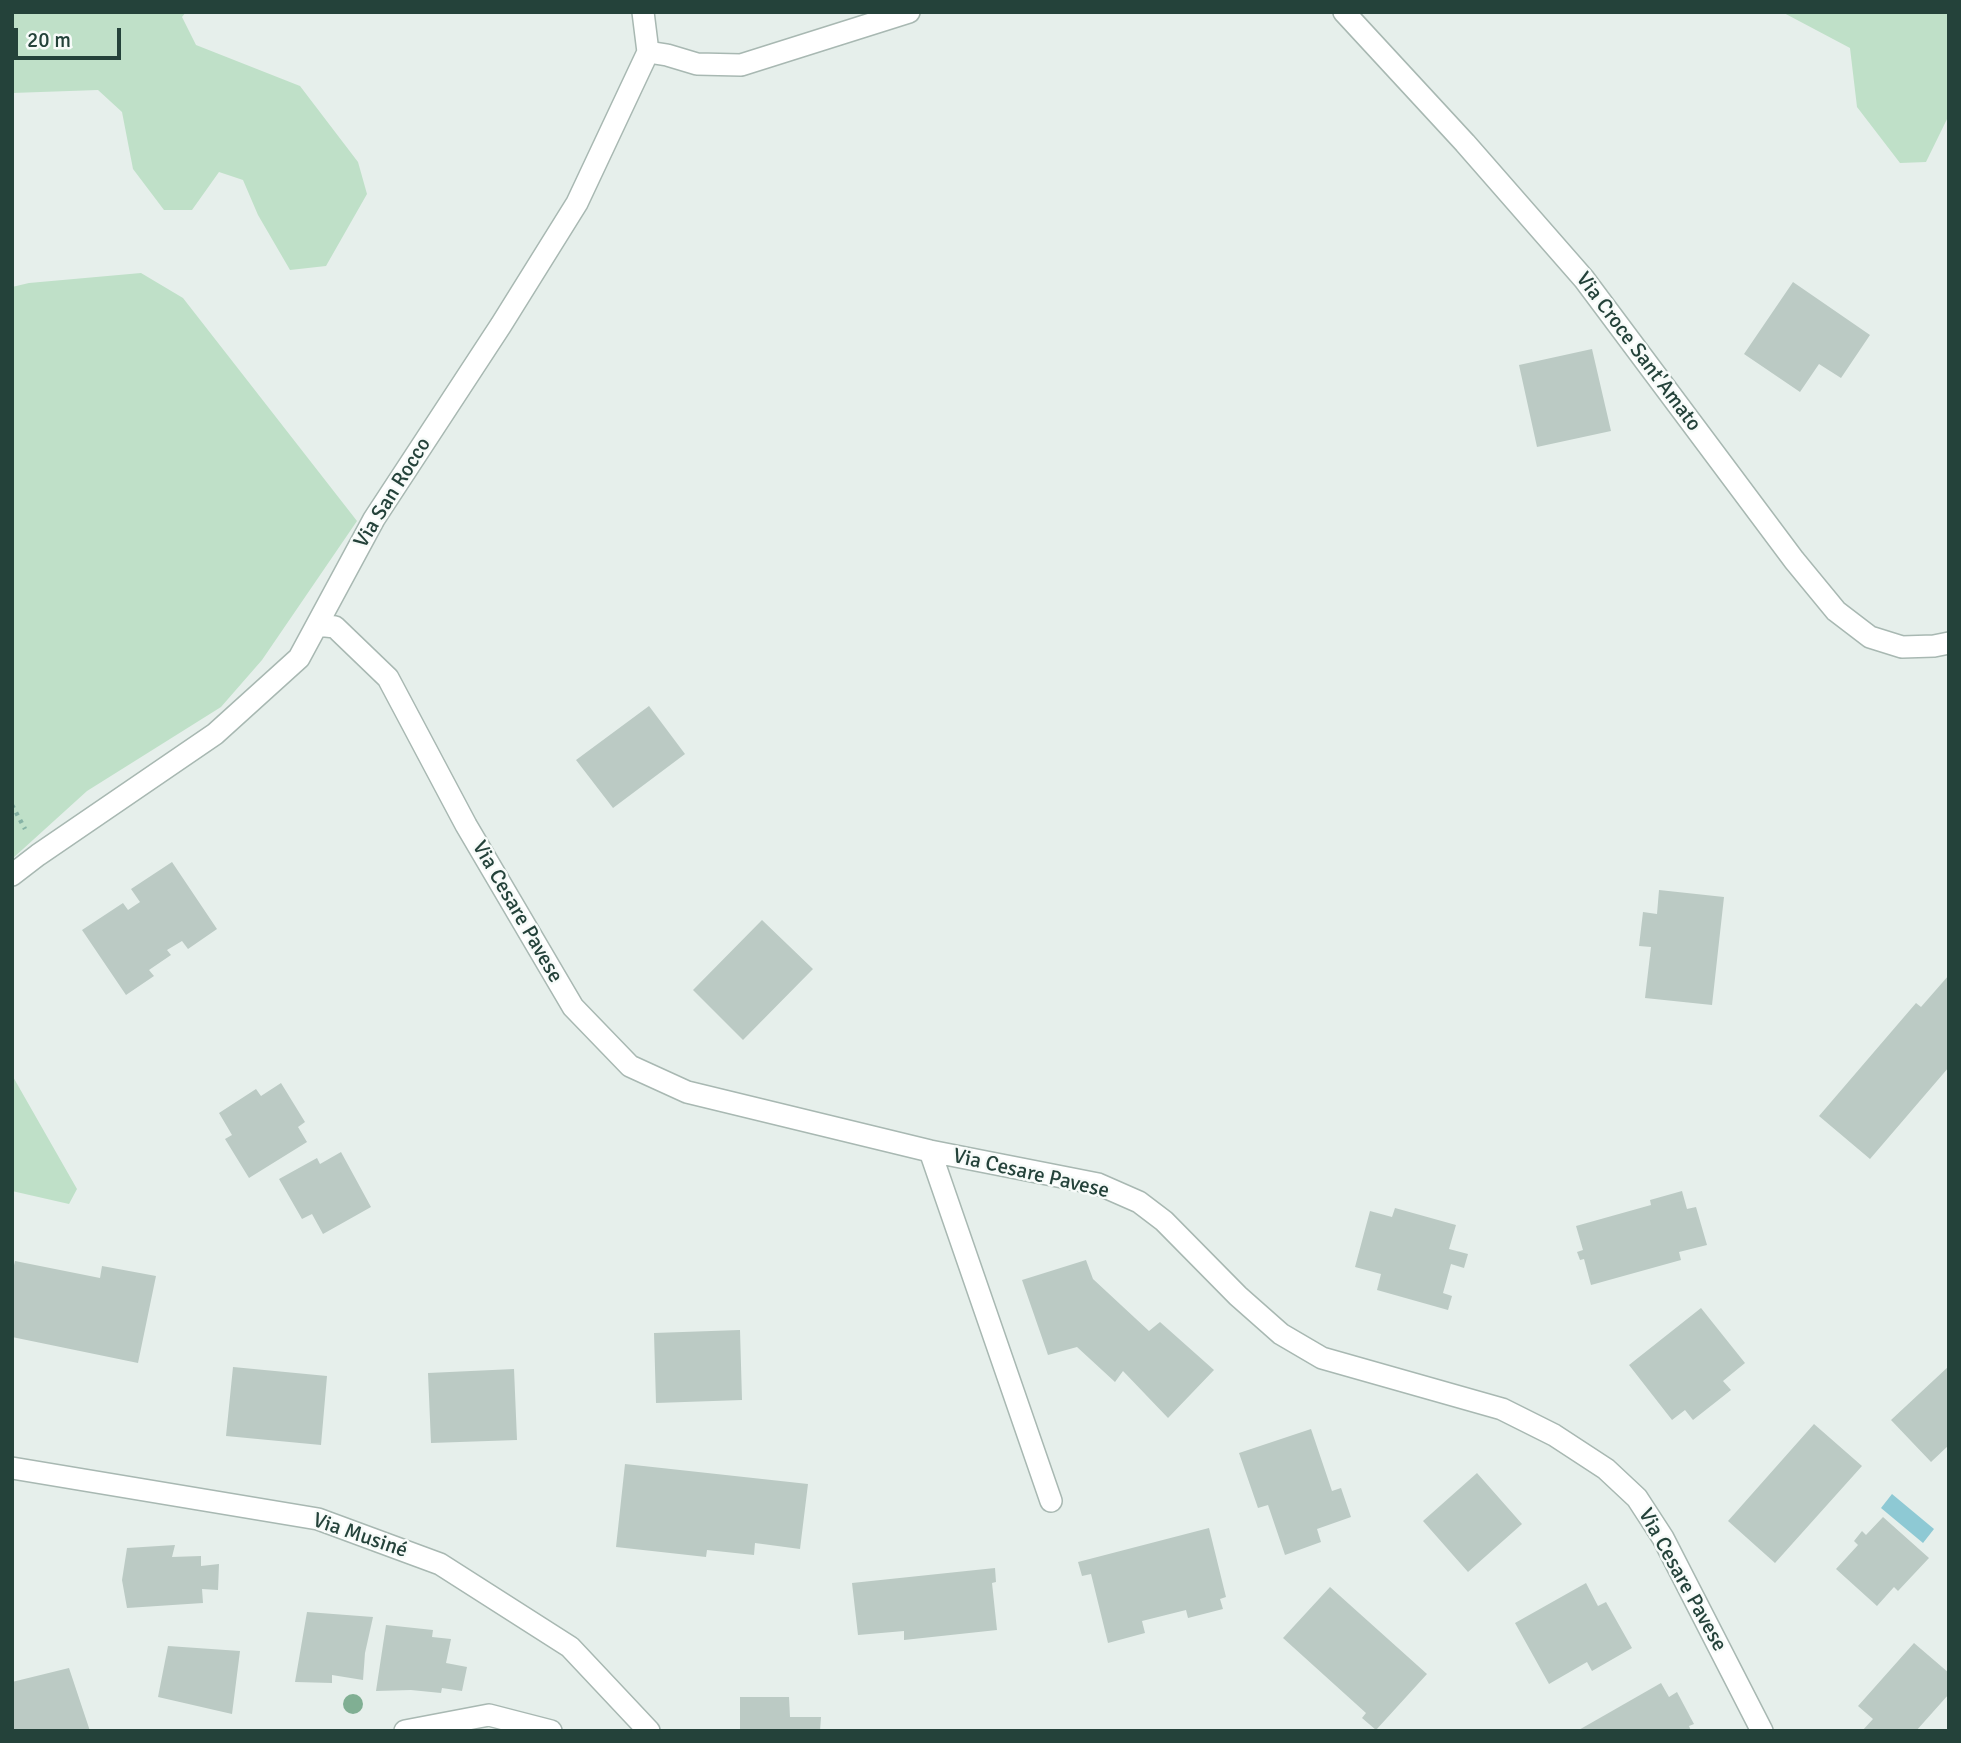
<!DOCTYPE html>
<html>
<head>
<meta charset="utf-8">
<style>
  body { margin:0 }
  #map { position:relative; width:1961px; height:1743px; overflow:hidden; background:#e6efeb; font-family:Signika,sans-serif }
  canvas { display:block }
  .frame { position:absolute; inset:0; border:14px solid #24423a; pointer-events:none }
  .scale { position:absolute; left:14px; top:28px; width:107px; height:32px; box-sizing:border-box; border:4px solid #24423a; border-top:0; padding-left:9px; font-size:21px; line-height:24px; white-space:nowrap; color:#24423a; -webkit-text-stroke:5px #f7fbf9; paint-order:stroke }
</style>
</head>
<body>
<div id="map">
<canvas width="1961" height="1743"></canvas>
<div class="frame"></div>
<div class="scale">20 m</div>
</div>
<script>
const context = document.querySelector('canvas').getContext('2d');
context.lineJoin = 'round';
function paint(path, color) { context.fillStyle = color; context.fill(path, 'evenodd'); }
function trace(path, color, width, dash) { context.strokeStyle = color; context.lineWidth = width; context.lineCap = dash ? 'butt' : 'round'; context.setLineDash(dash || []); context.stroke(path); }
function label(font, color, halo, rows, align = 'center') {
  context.font = font + ' Signika,sans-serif'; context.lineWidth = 5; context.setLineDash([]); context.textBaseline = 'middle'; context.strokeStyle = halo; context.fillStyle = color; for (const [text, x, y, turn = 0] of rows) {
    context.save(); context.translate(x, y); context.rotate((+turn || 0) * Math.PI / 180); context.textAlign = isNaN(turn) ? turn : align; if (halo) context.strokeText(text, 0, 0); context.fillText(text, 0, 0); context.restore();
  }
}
paint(new Path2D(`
  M12,12H186L182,17L196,45L300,86L358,162L367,194L326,266L290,270L258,215L243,180L219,172L192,210H164L133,169L122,112L98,90L12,93Z
  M1782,12H1949V115L1926,162L1900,163L1857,107L1850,48Z
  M141,273L183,298L357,521L262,660L221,707L87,791L12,859V287L29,283Z
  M12,1075L77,1189L69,1204L12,1191Z`), '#bfe0c8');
paint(new Path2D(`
  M1892,1494L1934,1529L1923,1543L1881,1508Z`), '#8ec9d4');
paint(new Path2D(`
  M1793,282L1870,335L1841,378L1819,364L1800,392L1744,354Z
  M1592,349L1611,431L1537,447L1519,365Z
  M649,706L685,754L613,808L576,760Z
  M172,862L217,929L188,949L182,941L167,950L171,955L149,970L154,976L126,995L82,930L123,903L128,910L140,902L131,889Z
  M1659,890L1724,897L1712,1005L1645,998L1651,947L1639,946L1643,912L1657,914Z
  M762,920L813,969L743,1040L693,990Z
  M1949,975V1067L1870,1159L1819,1116L1916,1003L1921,1007Z
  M281,1083L305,1122L298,1127L307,1142L249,1178L225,1139L232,1135L219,1113L256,1089L261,1096Z
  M341,1152L371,1207L323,1234L312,1214L302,1219L279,1179L317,1158L320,1164Z
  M1682,1191L1687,1209L1696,1207L1707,1245L1679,1252L1681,1260L1591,1285L1584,1259L1580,1260L1577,1252L1583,1250L1576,1226L1651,1205L1650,1200Z
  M1395,1208L1456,1225L1449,1249L1468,1254L1464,1268L1451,1264L1443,1293L1452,1296L1448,1310L1377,1290L1381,1274L1355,1267L1370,1211L1392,1217Z
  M1086,1260L1093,1279L1149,1331L1160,1322L1214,1370L1168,1418L1123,1371L1115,1382L1077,1347L1048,1355L1022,1280Z
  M15,1261L100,1278L102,1266L156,1276L138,1363L12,1337V1274Z
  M1701,1308L1745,1363L1723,1381L1731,1390L1693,1420L1685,1410L1672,1420L1629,1365Z
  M740,1330L742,1400L656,1403L654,1333Z
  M1949,1366V1445L1931,1462L1891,1420Z
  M233,1367L327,1376L321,1445L226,1436Z
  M514,1369L517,1440L431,1443L428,1373Z
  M1814,1424L1862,1466L1775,1563L1728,1521Z
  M1311,1429L1332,1491L1341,1488L1351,1517L1317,1529L1321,1542L1285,1555L1268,1505L1258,1508L1239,1453Z
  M625,1464L808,1484L800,1549L755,1543L754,1555L707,1550L706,1557L616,1547Z
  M1477,1473L1522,1524L1468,1572L1423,1521Z
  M1883,1517L1929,1558L1898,1591L1894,1587L1877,1606L1836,1569L1858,1545L1854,1541L1862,1531L1866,1535Z
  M1209,1528L1226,1597L1220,1599L1223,1609L1188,1618L1186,1610L1142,1621L1145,1633L1108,1643L1091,1574L1082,1576L1078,1562Z
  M175,1545L172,1557L201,1556V1566L219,1564L218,1590L202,1589L203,1603L127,1608L122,1580L127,1548Z
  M995,1568L996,1582L992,1583L997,1630L904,1640V1631L858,1635L852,1583Z
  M1586,1583L1598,1606L1606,1602L1632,1648L1592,1671L1587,1662L1549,1684L1515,1623Z
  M1330,1587L1427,1674L1376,1730L1362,1718L1366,1713L1283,1638Z
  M307,1612L373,1617L365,1653L363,1680L332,1675V1683L295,1682Z
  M386,1625L433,1630L432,1637L451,1639L446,1663L467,1667L462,1691L442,1688L441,1693L411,1690L376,1691Z
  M1914,1643L1949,1673V1694L1916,1731H1862L1873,1719L1858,1706Z
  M168,1646L240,1651L232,1714L158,1697Z
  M69,1668L90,1731H12V1682Z
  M1661,1683L1669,1697L1677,1692L1694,1724L1689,1726L1691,1731H1577Z
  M740,1697H789L790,1717H821L820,1731H740Z`), '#bbcac4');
const street = new Path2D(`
  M1344,12L1465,143L1584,279L1794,560L1836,611L1870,637L1902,647L1934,646L1949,643
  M648,52L667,55L697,64L741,65L909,12
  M317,625L335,627L388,678L466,825L573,1007L630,1066L687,1092L930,1151L1098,1184L1139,1202L1164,1221L1238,1296L1281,1334L1322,1358L1502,1409L1554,1435L1606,1469L1637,1498L1663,1538L1762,1731
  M12,875L38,855L215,734L299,658L374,519L501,325L577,203L648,52L643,12
  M930,1151L1051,1501
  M12,1468L318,1519L440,1564L570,1647L649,1731
  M405,1731L489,1715L551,1731`);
trace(street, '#a8b8b2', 24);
trace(new Path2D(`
  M12,805L25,829`), '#86b3a5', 4.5, [3.5, 5]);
trace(street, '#fff', 21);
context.fillStyle = '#80af93';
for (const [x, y] of [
  [353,1704]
]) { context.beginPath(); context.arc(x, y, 10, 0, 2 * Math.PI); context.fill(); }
label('21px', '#24423a', '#f7fbf9', [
  ["Via Croce Sant'Amato",1638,352,53],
  ["Via San Rocco",393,493,-58],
  ["Via Cesare Pavese",517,912,60],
  ["Via Cesare Pavese",1031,1174,13],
  ["Via Musiné",360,1536,19],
  ["Via Cesare Pavese",1682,1580,61]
]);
</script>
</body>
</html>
